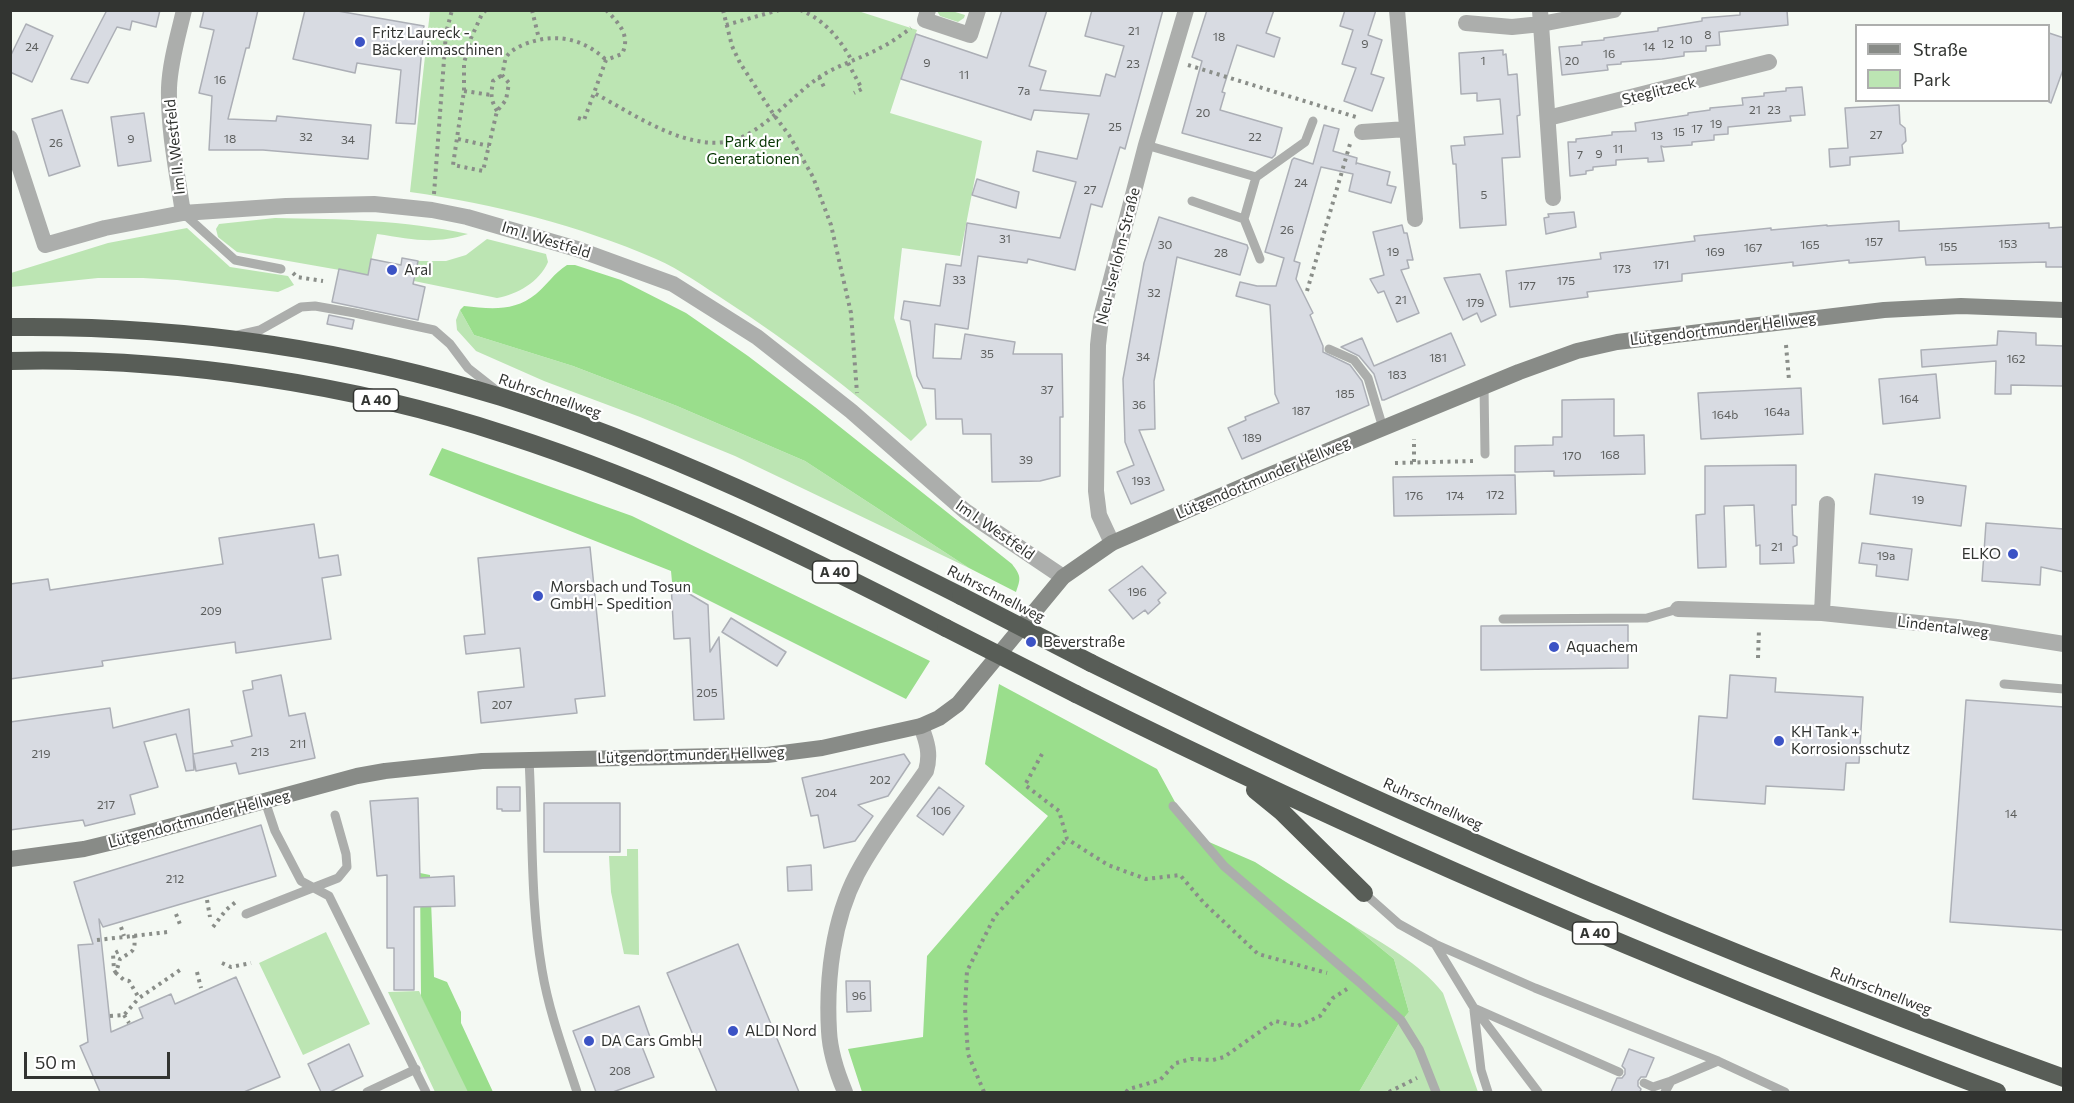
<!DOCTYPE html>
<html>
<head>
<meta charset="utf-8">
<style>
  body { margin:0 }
  #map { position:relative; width:2074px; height:1103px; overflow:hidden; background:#f4f9f3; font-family:Commissioner,sans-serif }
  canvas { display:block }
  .frame { position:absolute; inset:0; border:12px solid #323431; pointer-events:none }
  .legend { position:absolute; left:1855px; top:24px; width:195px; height:78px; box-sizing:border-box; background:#fff; border:2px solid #adaead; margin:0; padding:8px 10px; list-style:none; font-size:18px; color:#323431 }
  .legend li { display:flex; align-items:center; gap:12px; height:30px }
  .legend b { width:30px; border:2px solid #adaead }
  .scale { position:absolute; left:24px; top:1052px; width:146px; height:27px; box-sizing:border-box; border:3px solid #323431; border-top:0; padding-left:8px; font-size:18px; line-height:21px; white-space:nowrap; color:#323431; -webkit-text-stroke:4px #fff; paint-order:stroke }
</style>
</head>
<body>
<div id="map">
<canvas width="2074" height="1103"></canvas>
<div class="frame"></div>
<ul class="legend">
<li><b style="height:8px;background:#888b87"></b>Straße</li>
<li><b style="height:16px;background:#bce5b3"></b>Park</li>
</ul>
<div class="scale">50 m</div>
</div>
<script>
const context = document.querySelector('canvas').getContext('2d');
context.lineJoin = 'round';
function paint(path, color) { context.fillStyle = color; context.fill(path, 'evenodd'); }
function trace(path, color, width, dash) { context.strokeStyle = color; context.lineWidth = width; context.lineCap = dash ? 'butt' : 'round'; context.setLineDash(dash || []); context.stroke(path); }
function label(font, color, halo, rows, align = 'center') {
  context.font = font + ' Commissioner,sans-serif'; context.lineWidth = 4.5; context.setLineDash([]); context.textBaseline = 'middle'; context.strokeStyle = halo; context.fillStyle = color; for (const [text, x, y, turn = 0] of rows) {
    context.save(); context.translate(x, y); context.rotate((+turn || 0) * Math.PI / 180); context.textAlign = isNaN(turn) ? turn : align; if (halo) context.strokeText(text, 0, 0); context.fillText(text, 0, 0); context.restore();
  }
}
paint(new Path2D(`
  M430,11L855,10L917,30L890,113L982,141L960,256L902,248L894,318L927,425L911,441C852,391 791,343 726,301C703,286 681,270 656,259C578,225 494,204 410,192Z
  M937,11H952L965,15L964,18L958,22L940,16Z
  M275,218C341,219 403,220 468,234C433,245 412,239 377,234L368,275L237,252L218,237L216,229L219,224Z
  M187,228L230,267L288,276L294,285L278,292L177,280L143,278H98L11,287V273L108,243Z
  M487,239L546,254L548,262C539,282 518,294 497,298L414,281L418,261H446L466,255Z
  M460,310L474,335L573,366L677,406L805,461L969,568L735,456L640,417L544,381L476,351L457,330L456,320Z
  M627,849H638L639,955L624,954L611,892L609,856H627Z
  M1351,924C1383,944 1420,963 1443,993L1478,1092H1359L1398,1025L1409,1012L1394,959Z
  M326,932L370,1024L303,1055L259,963Z
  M419,991L469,1092H435L388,992Z`), '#bce5b3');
paint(new Path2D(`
  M567,265H575L621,280L686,313L748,356L815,407L1012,564C1021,576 1021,578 1016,592L969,568L805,461L677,406L573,366L474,335L460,310L464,306C490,309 514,312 536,294C547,285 554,273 567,265Z
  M442,448L632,516L930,661L906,699L672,582L671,571L429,475Z
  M999,684L1157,769L1193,835L1255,862L1351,924L1394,959L1409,1012L1398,1025L1359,1092H862L848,1049L923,1037L927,956L1048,816L985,764Z
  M420,873L430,875L434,977L447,982L461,1012V1023L493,1092H468L421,996Z`), '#9ade8c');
const building = new Path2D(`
  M107,10H160L156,27L132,21L130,30L117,27L88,83L71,79Z
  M204,10H258L249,48H246L228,119L276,121L277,116L371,125L368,159L263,150H209L212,96L199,93L214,30L200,27Z
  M305,10H332L424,26L415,124L396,123L401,70L357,63L355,73L293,59Z
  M1002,10H1047L1029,66L1046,71L1040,90L1100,96L1106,74L1115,77L1124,46L1085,36L1092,10H1163L1125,149L1120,147L1102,207L1091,204L1075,270L1028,259L1027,263L978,256L968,329L935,324L933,358L961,359L965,334L1015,342L1013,354H1062L1063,417H1060V476L1040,481L992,482L991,434H963L962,419H936L935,389L923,388L917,376L910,321L901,319L904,301L940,306L946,264L961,266L967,223L1060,238L1076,182L1033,171L1037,151L1077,159L1089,114L1034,110L1031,120L901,79L916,34L987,58Z
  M1207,10H1274L1266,33L1280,38L1274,57L1237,45L1222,92L1225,93L1220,110L1282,128L1275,155L1272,158L1182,133L1202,61L1192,57Z
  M1345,10H1376L1368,35L1382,40L1371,74L1384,78L1372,111L1344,101L1356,68L1342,64L1353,30L1340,26Z
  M1740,10H1787L1788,25L1719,32L1720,45L1706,46V51L1684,52V56L1662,59L1621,62V64L1607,65L1608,70L1562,75L1559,47L1582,45V42L1604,40V38L1658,31V28L1702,21V18L1740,15Z
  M26,24L53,36L32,82L10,72V57Z
  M2049,33L2064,38V67L2051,103L2049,102Z
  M1503,50V55L1506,54L1508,75L1517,74L1520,115L1517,116L1520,157L1502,158L1506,225L1460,228L1456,164H1453L1451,146L1465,145L1464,137L1503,134L1500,99L1477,101V93L1461,94L1459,53Z
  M1802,87L1805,115L1790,116L1791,121L1728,127V134L1714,135V140L1692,142V145L1664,147L1661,146L1664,161L1648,162V158L1616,160V165L1593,167V170L1586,171V174L1570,176L1568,142H1576V139L1612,135V132L1636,131L1635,123L1688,115V113L1710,110V108L1743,105L1742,98L1764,96V93L1786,91V88Z
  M1899,105L1900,124L1905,128L1906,141L1902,145L1903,153L1850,157V165L1830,167L1829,149L1848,148L1845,108Z
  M62,110L80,166L49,176L32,119Z
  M144,113L151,161L118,166L111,117Z
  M1324,125L1339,129L1333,151L1357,158L1356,164L1357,163L1390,172L1387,185L1396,187L1391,203L1349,191L1353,174L1321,167L1294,261L1300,263L1296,279L1313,313L1310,315L1323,346V352L1350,365L1362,381L1369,405L1242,459L1228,428L1246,420L1245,417L1279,403L1275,394L1270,305L1236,296L1240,282L1257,286H1276L1284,258L1265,252L1292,160L1294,158L1313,164Z
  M977,179L1019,192L1016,208L972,195Z
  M1574,212L1576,227L1546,234L1544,218L1549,217L1548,214Z
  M1159,217L1247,245L1248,248L1240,275L1177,257L1154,381L1155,429L1139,430L1164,490L1131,504L1117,472L1134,465L1125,442L1123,379L1144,263Z
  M1899,221V231L2049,223V228L2064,227V267H2046V262L1926,265L1925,257L1849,263V260L1793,266V262L1682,274V281L1587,292L1588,297L1510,307L1506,271L1601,259L1600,253L1695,241L1694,236L1771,228V230L1827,225V226Z
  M1402,225L1404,233H1407L1413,260H1407L1409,268L1401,270L1419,313L1397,322L1384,291L1378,293L1370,279L1384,275L1373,232Z
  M402,258L418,261L413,284L425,287L418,320L332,302L339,269L368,275L371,259L401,265Z
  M1480,274L1496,315L1481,322L1477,313L1463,320L1444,278Z
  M329,315L354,320L352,329L327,324Z
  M1998,331L2036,333V345L2064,346V386L2011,385V394H1995L1996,361L1922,367L1921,350L1997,345Z
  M1451,333L1465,365L1384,400H1382L1374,374L1359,356L1341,347L1362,338L1374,366Z
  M1936,374L1940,418L1883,424L1879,379Z
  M1801,388L1803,434L1701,439L1698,393Z
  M1614,399V436L1644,435L1645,474L1554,476V471L1515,472V446L1553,445V437H1562V400Z
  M1796,465V505H1792L1793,535L1797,537V545L1793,547L1794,563L1760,564V545L1756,546L1754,505L1724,506L1726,567L1698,568L1696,515L1705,514V466Z
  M1875,474L1966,486L1961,526L1870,514Z
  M1515,475L1516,514L1394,516L1393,477Z
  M1986,523L2064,529V572L2041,567L2040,585L1982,581Z
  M314,524L319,558L338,555L341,575L322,578L331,639L236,653L235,642L102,661L103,666L10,679V584L48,579L50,590L223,564L219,538Z
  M1862,543L1912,549L1908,580L1876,576L1877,565L1859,563Z
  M590,547L605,696L575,699L577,713L481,723L478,692L524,687L520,648L466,654L464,636L485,634L478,558Z
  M1142,566L1166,593L1158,600L1160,603L1148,614L1145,610L1133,619L1109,590Z
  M671,583L708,605L710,652L719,637L724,719L694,720L690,638L674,639Z
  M731,618L786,652L777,666L722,632Z
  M1628,625V668L1481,670V626Z
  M281,675L289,716L305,713L315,758L239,774L236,763L196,771L193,755L194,770L186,771L176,734L144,742L158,787L130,795L135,814L85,826L83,820L10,830V722L110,708L113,728L189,709L193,754L233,746L231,741L252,736L243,691L253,689L252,681Z
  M1730,675L1776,678L1775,692L1863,697L1859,763H1846L1844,790L1766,786L1765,804L1693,799L1699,716L1727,718Z
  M1966,700L2064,707V930L1950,922Z
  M904,754L910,763L888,796L858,805L873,816L855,841L824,848L818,815L811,816L802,778Z
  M497,787H520V811H502V809H497Z
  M939,787L964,806L943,835L917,816Z
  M418,798L420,878L454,876L455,906L414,907V990H394V948H387V875L377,876L370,801Z
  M544,803H620V852H544Z
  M261,825L276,876L103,927L99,919L111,1032L143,1018L139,1008L171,994L175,1004L236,977L280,1077L244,1092H100L80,1046L88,1042L78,945L93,944L74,882Z
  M811,865L812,890L788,891L787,867Z
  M738,944L799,1092H717L667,973Z
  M846,981H870L871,1011L847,1012Z
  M639,1006L651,1040L641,1044L654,1077L613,1092H596L573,1031Z
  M349,1044L363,1076L330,1092H321L308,1064Z
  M1629,1049L1654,1058L1646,1077H1641L1638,1081V1086L1641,1089L1640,1092H1611L1617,1078H1622L1625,1074V1069L1622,1066Z`);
paint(building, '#d8dbe2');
trace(building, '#acafb6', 1.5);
trace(new Path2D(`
  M486,10L482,14L471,38L464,63V91L453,165L483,171L497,111L506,100L509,83L502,75C504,69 504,61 507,56C512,49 524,44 531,42C559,33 585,40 606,60
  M532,10L539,39
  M606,10C619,23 631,36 622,54L606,60L594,93C638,116 701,163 750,133C775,118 794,95 818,78C837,65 860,59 880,48C891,43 901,35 911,28
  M723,10L732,46L740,63L774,115L789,135L813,177L831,225L851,313L857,393
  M800,10C824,19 840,39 852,61
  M726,25L779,10
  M848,63L862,89L854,93
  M1188,65L1356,117
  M819,77L825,89
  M464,91L491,95
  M497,111C490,98 491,95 493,81L502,75
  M578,118L584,120L594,93
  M458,139L489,146
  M434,194L446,33L452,10
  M293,273L297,277L323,281
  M1307,291L1350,144
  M1786,345L1789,380
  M1414,462V439
  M1395,463L1475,461
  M1758,658L1759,629
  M1042,754L1025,785L1059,811L1067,839L1108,865L1146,879L1180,875L1204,903L1258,954L1327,973
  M207,900L210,917
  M176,914L181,927
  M121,927L124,936
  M213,927L226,910L237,901
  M134,935C136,953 133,950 120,959L116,973L124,980L129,981L139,998L180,970
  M97,940L168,932
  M222,963L231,967L251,963
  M197,972L201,988
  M116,973L114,970L113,954L121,950
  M124,1015L129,1023
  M110,1016L124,1015L139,998
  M984,1092L968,1054L965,1008L967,971L995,916L1067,839
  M1126,1092L1129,1089L1160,1080L1176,1063L1191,1059L1213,1060L1224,1057L1275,1021L1298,1026L1320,1016L1333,998L1347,989
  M1389,1092L1417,1078`), '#8a8e89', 4, [3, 4.5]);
trace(new Path2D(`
  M1146,145L1256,177L1305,142L1313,121
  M1256,177L1244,219L1260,259
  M1192,201L1244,219
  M183,213L235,260L281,269
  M238,335L260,330L301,307L315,306L355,313L434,330L450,344L468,368L496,390
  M1329,349L1354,360L1368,378L1383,428
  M1484,386L1485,454
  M1503,619L1647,618L1678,609
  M2004,684L2064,689
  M529,760C533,830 530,900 542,970C549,1012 564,1052 577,1092
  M265,801L275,831L301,881L329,896L426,1092
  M1173,806L1224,866L1359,982L1401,1020L1419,1049L1436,1092
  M1364,893L1399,924L1435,944L1535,988L1718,1061L1785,1092
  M246,914L338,878L347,867L346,854L335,815
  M1435,944L1474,1008L1619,1072
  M1475,1009L1538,1092
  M1474,1010L1481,1070L1488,1092
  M1644,1083L1653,1087L1671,1081
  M367,1092L416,1069
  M1665,1092L1671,1081L1718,1061`), '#acaeac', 9);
trace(new Path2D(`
  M928,10L925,20L970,35L978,10
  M1397,10L1415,219
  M1540,10L1553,198
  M1466,23L1512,27L1541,24L1614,10
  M1548,118L1769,62
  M1362,132L1407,129
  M10,138L45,245L105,228L183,213L286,206L374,204L432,210L467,217L577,249L673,284L757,337L851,411L965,511L1063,577
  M183,213C177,172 168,130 169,88C170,62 178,36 184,10
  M1112,543L1099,515L1096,491L1098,345L1101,318L1146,145L1186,10
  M1678,609L1822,613L1957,627L2064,644
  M1822,613L1827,504
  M845,1092C837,1073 830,1052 829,1031C826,979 833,920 857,874C876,838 903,804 926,771C931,754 927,742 921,726`), '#acaeac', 16);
trace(new Path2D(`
  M10,859L84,849L113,842L357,776L385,771L482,761L767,755L822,748L921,726L939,718L958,704L1063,577L1112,543L1262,478L1519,372L1577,351L1617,342L1884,310L1961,306L2064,310`), '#888b87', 16);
trace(new Path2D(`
  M10,327C176,325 343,348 501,397C661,447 812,521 961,596
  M10,361C173,357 353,384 507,435C659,484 804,555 946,628
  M1091,663C1201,717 1311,771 1423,820C1633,913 1847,1000 2064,1078
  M1076,694C1376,844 1684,974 1997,1092
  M1255,790L1282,812L1364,893`), '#585d57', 18);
trace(new Path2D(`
  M961,596L1091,663
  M946,628L1076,694`), '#585d57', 18);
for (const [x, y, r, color] of [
  [360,42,6,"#3c53c5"],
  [392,270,6,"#3c53c5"],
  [2013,554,6,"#3c53c5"],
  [538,596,6,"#3c53c5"],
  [1031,642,6,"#3c53c5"],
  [1554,647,6,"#3c53c5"],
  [1779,741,6,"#3c53c5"],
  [733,1031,6,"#3c53c5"],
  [589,1041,6,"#3c53c5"]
]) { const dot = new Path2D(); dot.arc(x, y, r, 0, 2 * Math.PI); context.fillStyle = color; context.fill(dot); trace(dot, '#fff', 2); }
label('12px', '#5c5e5d', null, [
  ["21",1134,31],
  ["8",1708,35],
  ["18",1219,37],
  ["10",1686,40],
  ["9",1365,44],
  ["12",1668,44],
  ["24",32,47],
  ["14",1649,47],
  ["16",1609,54],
  ["1",1483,61],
  ["20",1572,61],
  ["9",927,63],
  ["23",1133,64],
  ["11",964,75],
  ["16",220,80],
  ["7a",1024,91],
  ["21",1755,110],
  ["23",1774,110],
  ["20",1203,113],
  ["19",1716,124],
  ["25",1115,127],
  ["17",1697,129],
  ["15",1679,132],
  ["27",1876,135],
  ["13",1657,136],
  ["32",306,137],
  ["22",1255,137],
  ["9",131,139],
  ["18",230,139],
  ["34",348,140],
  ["26",56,143],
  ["11",1618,149],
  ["9",1599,154],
  ["7",1580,155],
  ["24",1301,183],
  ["27",1090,190],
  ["5",1484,195],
  ["26",1287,230],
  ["31",1005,239],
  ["157",1874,242],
  ["153",2008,244],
  ["30",1165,245],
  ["165",1810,245],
  ["155",1948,247],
  ["167",1753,248],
  ["19",1393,252],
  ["169",1715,252],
  ["28",1221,253],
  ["171",1661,265],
  ["173",1622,269],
  ["33",959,280],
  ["175",1566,281],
  ["177",1527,286],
  ["32",1154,293],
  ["21",1401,300],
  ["179",1475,303],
  ["35",987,354],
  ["34",1143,357],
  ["181",1438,358],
  ["162",2016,359],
  ["183",1397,375],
  ["37",1047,390],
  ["185",1345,394],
  ["164",1909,399],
  ["36",1139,405],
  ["187",1301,411],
  ["164a",1777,412],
  ["164b",1725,415],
  ["189",1252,438],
  ["168",1610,455],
  ["170",1572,456],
  ["39",1026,460],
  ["193",1141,481],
  ["172",1495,495],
  ["176",1414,496],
  ["174",1455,496],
  ["19",1918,500],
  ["21",1777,547],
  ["19a",1886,556],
  ["196",1137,592],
  ["209",211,611],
  ["205",707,693],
  ["207",502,705],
  ["211",298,744],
  ["213",260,752],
  ["219",41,754],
  ["202",880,780],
  ["204",826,793],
  ["217",106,805],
  ["106",941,811],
  ["14",2011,814],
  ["212",175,879],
  ["96",859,996],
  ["208",620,1071]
]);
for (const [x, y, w] of [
  [376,400,45],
  [835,572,45],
  [1595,933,45]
]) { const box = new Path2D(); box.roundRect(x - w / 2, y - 11, w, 22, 4.5); context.fillStyle = '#fff'; context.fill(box); trace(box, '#323431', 1.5); }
label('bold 14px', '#323431', null, [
  ["A 40",376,400],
  ["A 40",835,572],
  ["A 40",1595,933]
]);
label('15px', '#323431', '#fff', [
  ["Fritz Laureck -",372,33],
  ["Bäckereimaschinen",372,50],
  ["Aral",404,270],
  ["ELKO",2001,554,"right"],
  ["Morsbach und Tosun",550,587],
  ["GmbH - Spedition",550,604],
  ["Beverstraße",1043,642],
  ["Aquachem",1566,647],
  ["KH Tank +",1791,732],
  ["Korrosionsschutz",1791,749],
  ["ALDI Nord",745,1031],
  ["DA Cars GmbH",601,1041]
], 'left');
label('15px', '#323431', '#fff', [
  ["Steglitzeck",1659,91,-14],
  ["Im II. Westfeld",175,147,-96],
  ["Im I. Westfeld",546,240,17],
  ["Neu-Iserlohn-Straße",1118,256,-76],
  ["Lütgendortmunder Hellweg",1723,329,-7],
  ["Ruhrschnellweg",550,396,19],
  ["Lütgendortmunder Hellweg",1263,478,-23],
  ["Im I. Westfeld",995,530,35],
  ["Ruhrschnellweg",996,594,27],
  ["Lindentalweg",1943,627,7],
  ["Lütgendortmunder Hellweg",691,755,-2],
  ["Ruhrschnellweg",1433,804,24],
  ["Lütgendortmunder Hellweg",199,819,-15],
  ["Ruhrschnellweg",1881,991,21]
]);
label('15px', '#053400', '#fff', [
  ["Park der",753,142],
  ["Generationen",753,159]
]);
</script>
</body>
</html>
